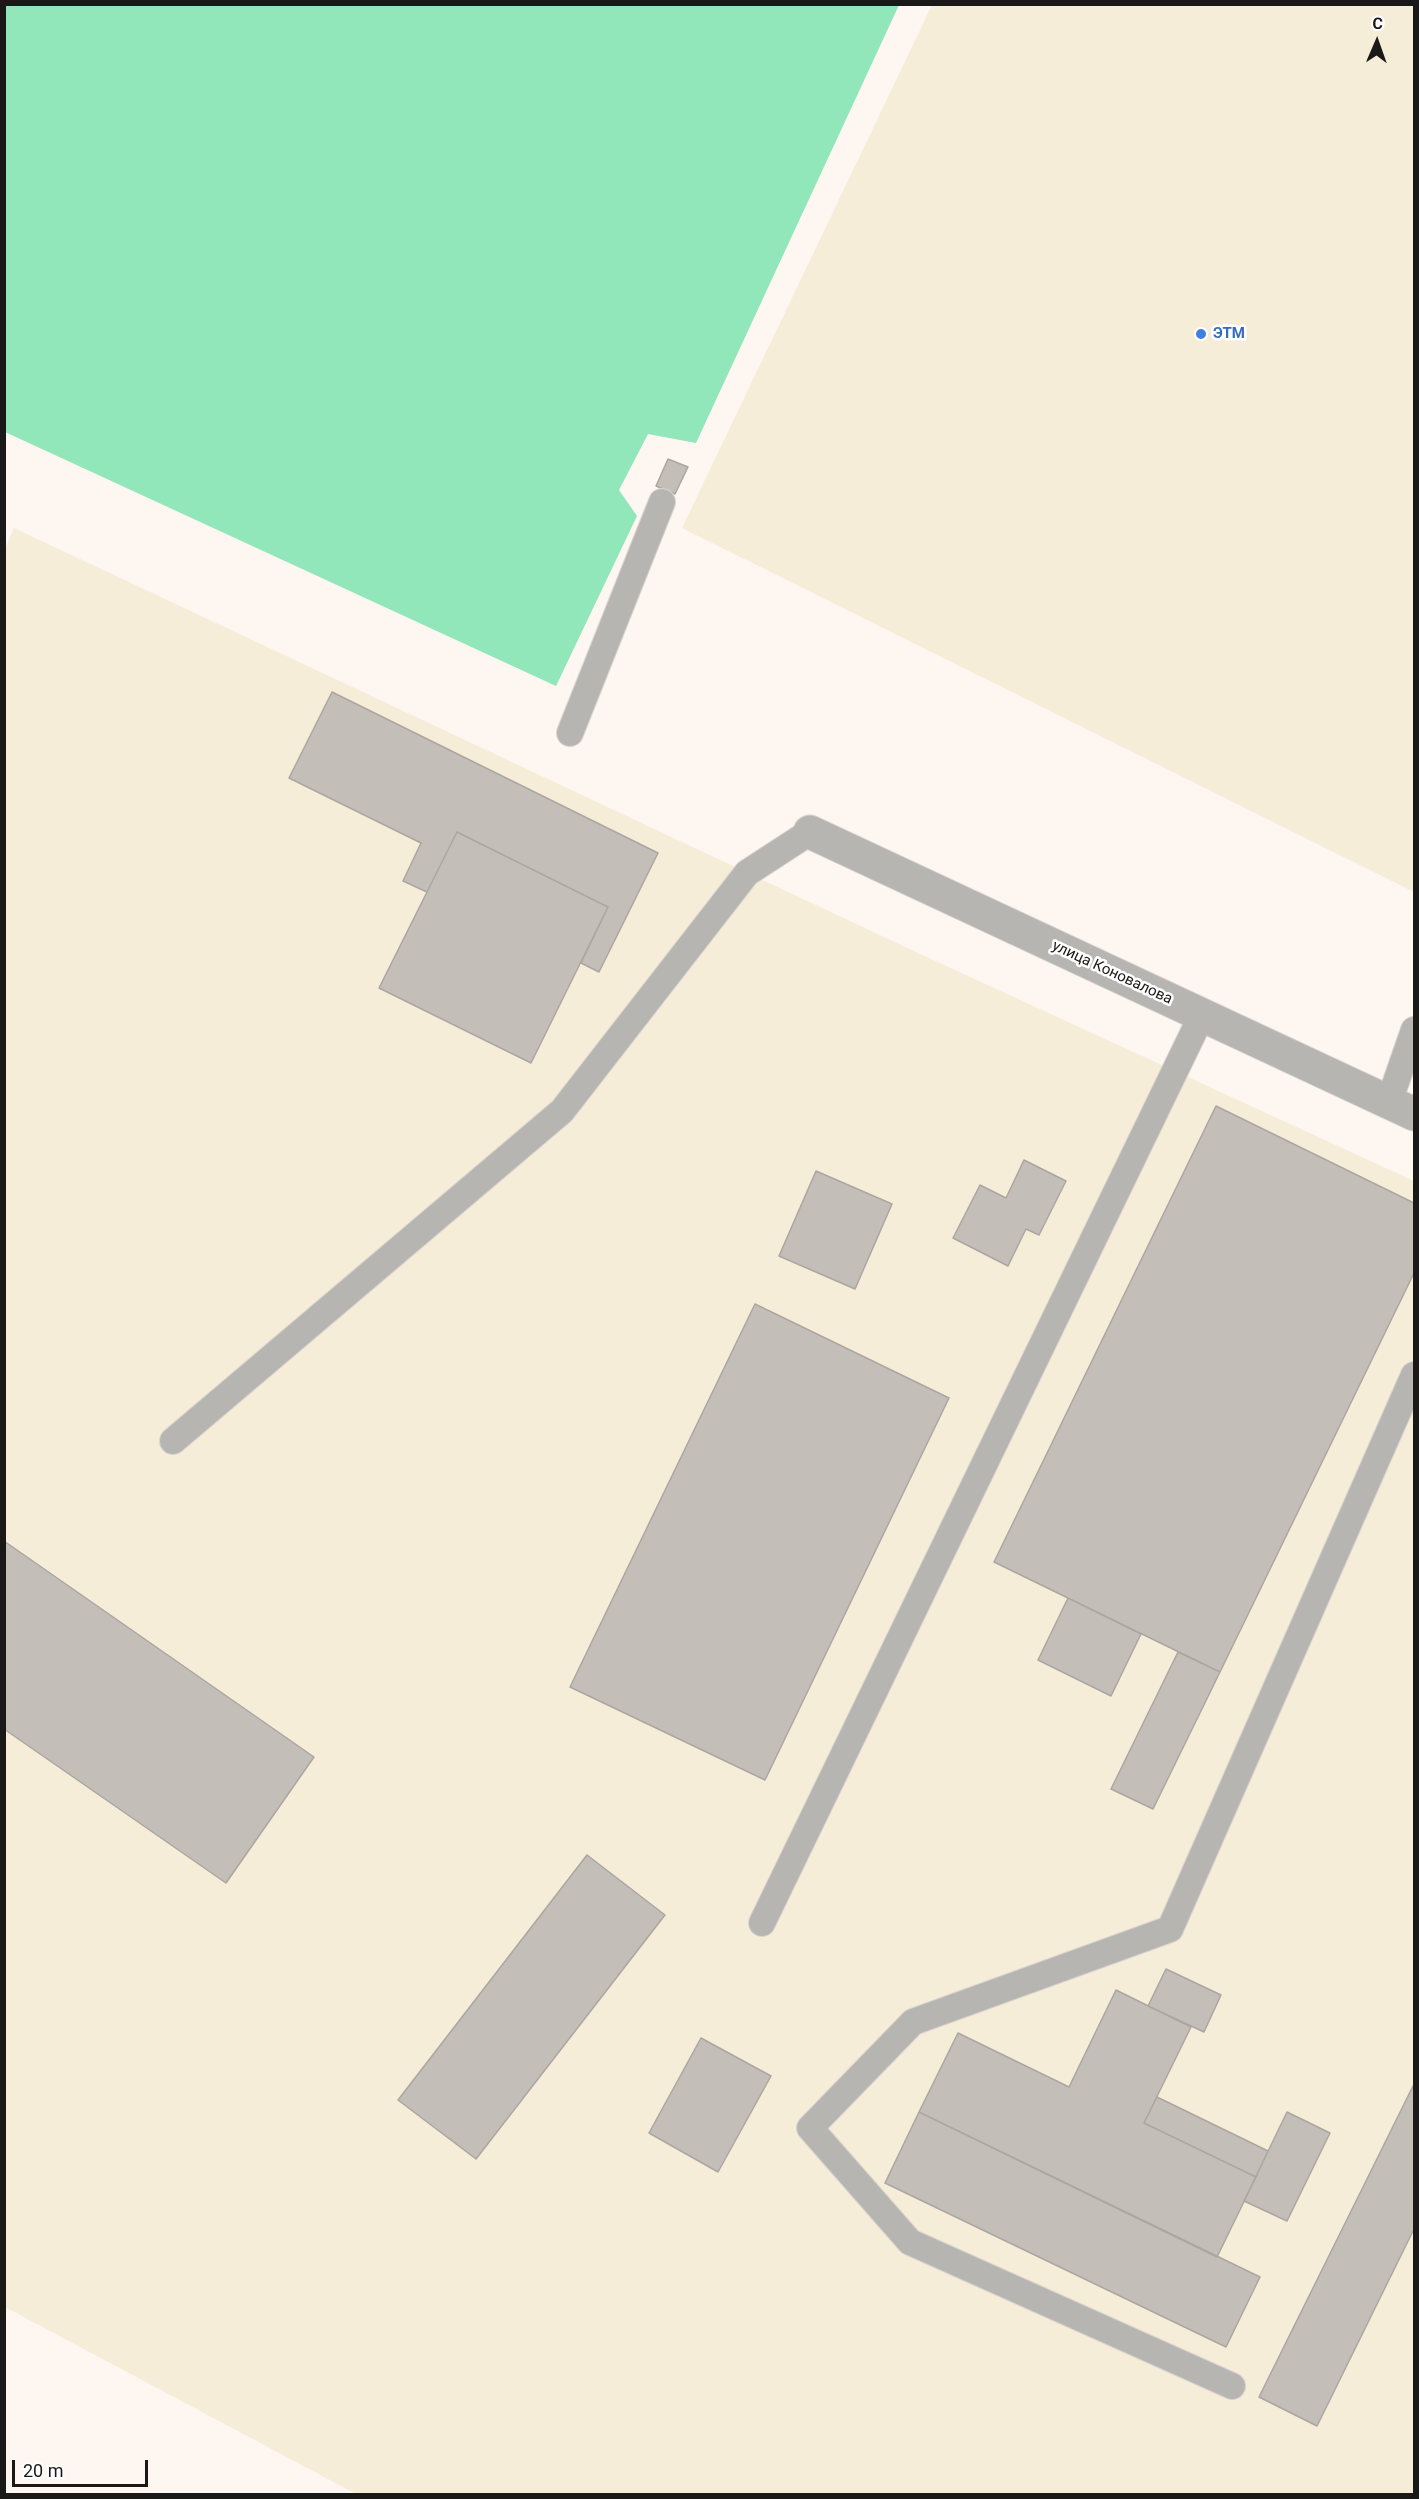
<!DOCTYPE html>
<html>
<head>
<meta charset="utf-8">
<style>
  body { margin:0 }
  #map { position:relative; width:1419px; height:2499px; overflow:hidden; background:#fdf6f1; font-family:Roboto,sans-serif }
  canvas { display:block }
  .frame { position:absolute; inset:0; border:6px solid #1b1917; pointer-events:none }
  .north { position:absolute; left:1347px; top:12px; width:60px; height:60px; -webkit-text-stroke:4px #fff; paint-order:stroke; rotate:2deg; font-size:16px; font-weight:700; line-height:24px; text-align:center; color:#1b1917 }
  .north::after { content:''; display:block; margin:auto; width:21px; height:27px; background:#1b1917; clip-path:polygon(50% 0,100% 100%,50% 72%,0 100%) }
  .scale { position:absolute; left:12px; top:2460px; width:136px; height:27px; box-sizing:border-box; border:3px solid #1b1917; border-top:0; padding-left:8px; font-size:18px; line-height:21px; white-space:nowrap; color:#1b1917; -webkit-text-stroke:4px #fff; paint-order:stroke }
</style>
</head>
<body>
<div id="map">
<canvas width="1419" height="2499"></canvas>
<div class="frame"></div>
<div class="north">С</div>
<div class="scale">20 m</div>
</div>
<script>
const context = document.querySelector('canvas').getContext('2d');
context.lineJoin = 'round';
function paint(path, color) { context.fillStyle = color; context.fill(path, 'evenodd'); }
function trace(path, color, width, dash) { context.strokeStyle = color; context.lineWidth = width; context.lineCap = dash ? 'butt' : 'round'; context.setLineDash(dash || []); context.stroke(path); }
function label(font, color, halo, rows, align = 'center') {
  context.font = font + ' Roboto,sans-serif'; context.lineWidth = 5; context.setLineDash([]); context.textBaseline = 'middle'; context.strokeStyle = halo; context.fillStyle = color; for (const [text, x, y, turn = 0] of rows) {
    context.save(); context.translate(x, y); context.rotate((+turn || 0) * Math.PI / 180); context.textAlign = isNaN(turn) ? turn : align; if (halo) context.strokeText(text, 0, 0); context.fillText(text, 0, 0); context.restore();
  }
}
paint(new Path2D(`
  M932,5H1414V892L682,528Z
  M14,528L918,953L1414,1181V2494H356L5,2307L4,551Z`), '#f6edd8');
paint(new Path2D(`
  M5,4H899V5L696,443L648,434L619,490L637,516L556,686L5,432Z`), '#91e6ba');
const building = new Path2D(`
  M668,459L688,467L675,494L656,486Z
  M332,692L658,853L599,972L581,963L608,907L457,832L427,892L403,881L421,843L289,778Z
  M457,832L608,907L531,1063L379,988Z
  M1216,1106L1414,1203V1273L1220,1672L994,1562Z
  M1024,1160L1066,1181L1039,1235L1026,1229L1008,1266L953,1238L980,1185L1006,1198Z
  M816,1171L892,1204L855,1289L779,1256Z
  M755,1304L949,1398L765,1780L570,1687Z
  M4,1541L314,1757L226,1883L4,1729Z
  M1068,1598L1141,1634L1111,1696L1038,1660Z
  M1178,1652L1220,1672L1153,1809L1111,1789Z
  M587,1855L665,1915L476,2159L398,2100Z
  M1166,1969L1221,1995L1204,2032L1148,2006Z
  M1116,1990L1191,2027L1144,2123L1256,2177L1217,2257L919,2112L958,2033L1069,2087Z
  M701,2038L771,2076L718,2172L649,2133Z
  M1414,2084V2229L1317,2426L1259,2397Z
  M1157,2097L1268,2151L1256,2177L1144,2123Z
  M919,2112L1260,2277L1226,2347L885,2183Z
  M1287,2112L1330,2133L1287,2221L1244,2201Z`);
paint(building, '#c4beb9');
trace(building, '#aba6a1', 1.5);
const lane = new Path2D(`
  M570,733L662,502
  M1389,1102L1414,1030
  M173,1441L562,1111L747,873L810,832
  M762,1923L1202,1015
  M1232,2386L910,2242L810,2128L913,2022L1170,1929L1414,1375`);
const street = new Path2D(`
  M810,832L1414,1114`);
trace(lane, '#d9d3ce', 28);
trace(street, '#d9d3ce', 35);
trace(lane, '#b7b5b2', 26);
trace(street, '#b7b5b2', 33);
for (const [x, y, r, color] of [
  [1201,334,6,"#3f7fe0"]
]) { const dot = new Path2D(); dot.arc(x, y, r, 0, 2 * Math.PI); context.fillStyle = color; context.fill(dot); trace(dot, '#fff', 2); }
label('bold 15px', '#366cbe', '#fff', [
  ["ЭТМ",1213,334]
], 'left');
label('15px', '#1b1917', '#fff', [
  ["улица Коновалова",1112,973,25]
]);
</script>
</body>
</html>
